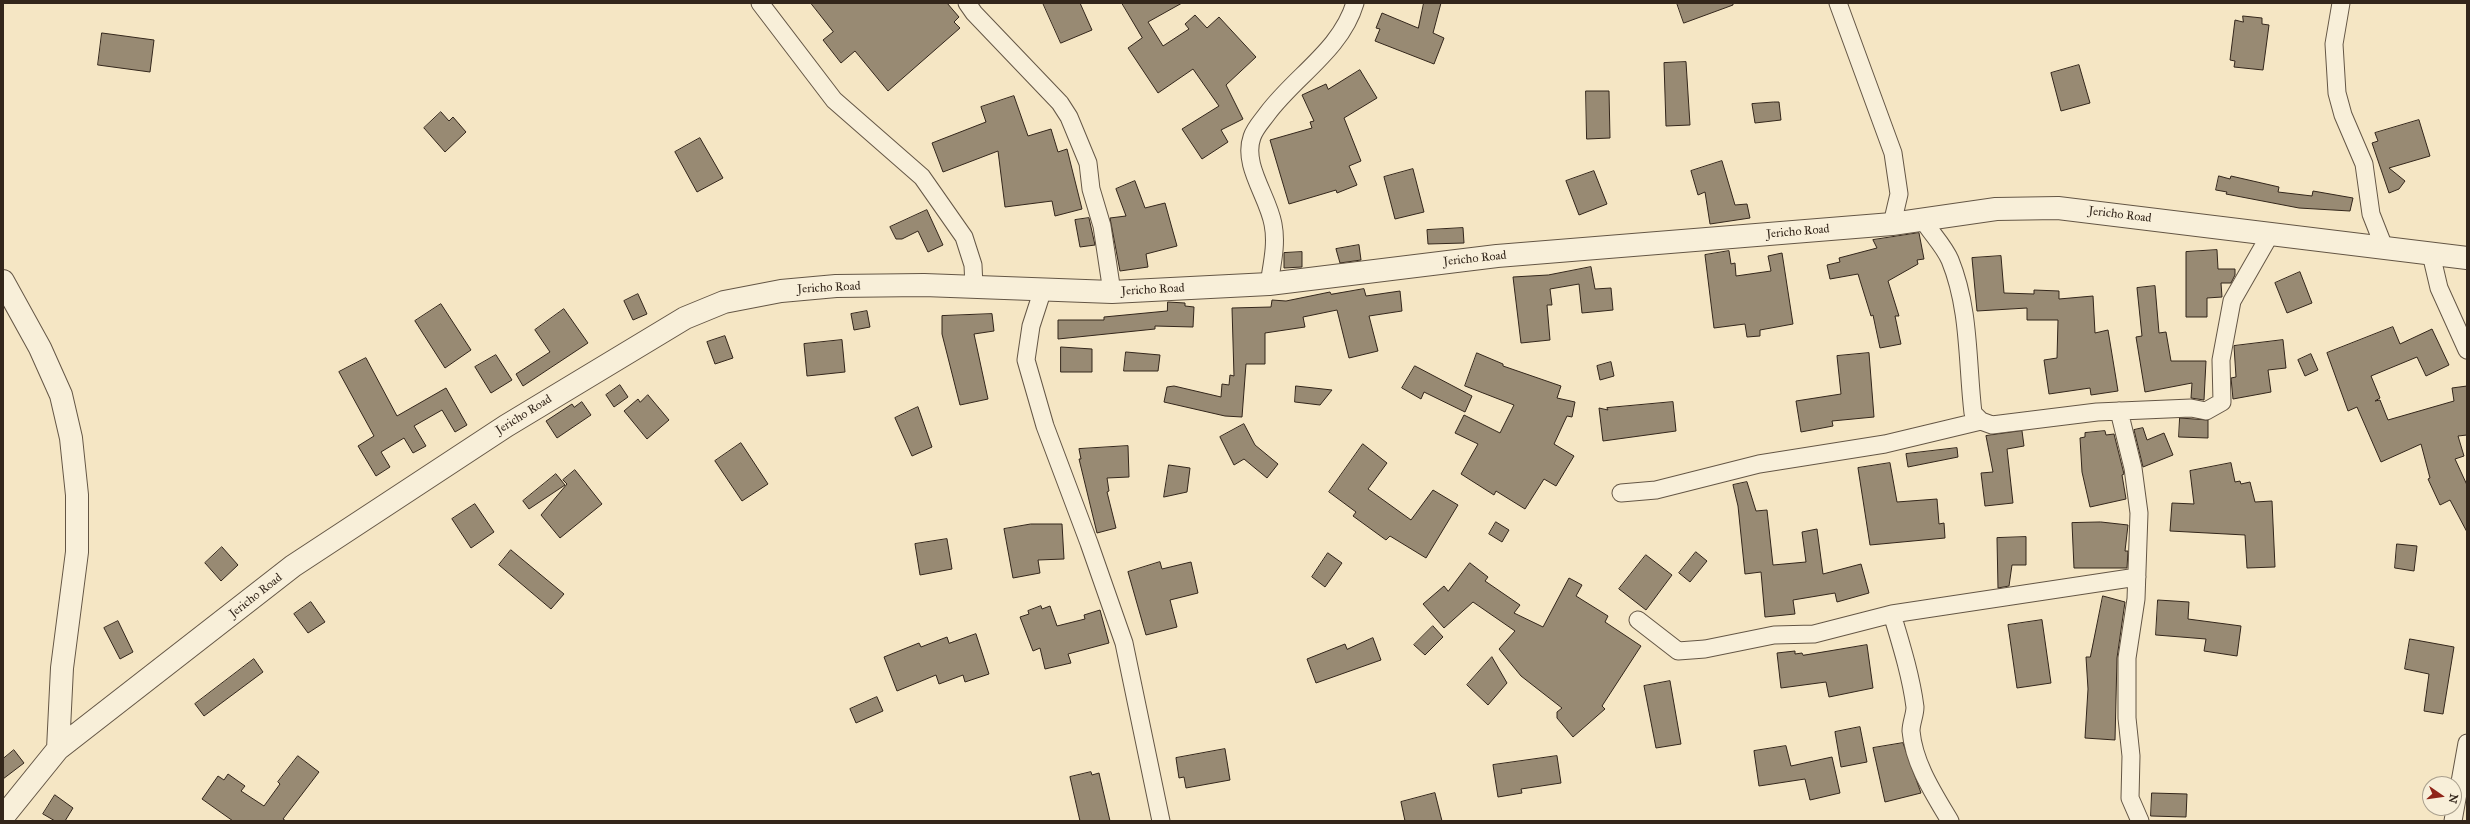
<!DOCTYPE html>
<html>
<head>
<meta charset="utf-8">
<style>
  body { margin:0 }
  #map { position:relative; width:2470px; height:824px; overflow:hidden; background:#f5e6c4; font-family:"IM FELL Great Primer",serif }
  canvas { display:block }
  .frame { position:absolute; inset:0; border:4px solid #33261b; pointer-events:none }
  .north { position:absolute; left:2422px; top:776px; width:40px; height:40px; box-sizing:border-box; background:#f8efd9; border:1px solid #a99f8d; border-radius:50%; rotate:103deg; font-size:11px; font-weight:700; line-height:16px; text-align:center; color:#33261b }
  .north::after { content:''; display:block; margin:auto; width:14px; height:18px; background:#8f2418; clip-path:polygon(50% 0,100% 100%,50% 72%,0 100%) }
</style>
</head>
<body>
<div id="map">
<canvas width="2470" height="824"></canvas>
<div class="frame"></div>
<div class="north">N</div>
</div>
<script>
const context = document.querySelector('canvas').getContext('2d');
context.lineJoin = 'round';
function paint(path, color) { context.fillStyle = color; context.fill(path, 'evenodd'); }
function trace(path, color, width, dash) { context.strokeStyle = color; context.lineWidth = width; context.lineCap = dash ? 'butt' : 'round'; context.setLineDash(dash || []); context.stroke(path); }
function label(font, color, halo, rows, align = 'center') {
  context.font = font + ' "IM FELL Great Primer",serif'; context.lineWidth = 3; context.setLineDash([]); context.textBaseline = 'middle'; context.strokeStyle = halo; context.fillStyle = color; for (const [text, x, y, turn = 0] of rows) {
    context.save(); context.translate(x, y); context.rotate((+turn || 0) * Math.PI / 180); context.textAlign = isNaN(turn) ? turn : align; if (halo) context.strokeText(text, 0, 0); context.fillText(text, 0, 0); context.restore();
  }
}
const building = new Path2D(`
  M811,3H947L959,17L954,22L960,28L888,91L855,51L841,63L823,40L833,32Z
  M1043,3H1080L1092,30L1061,43Z
  M1122,3H1182L1148,22L1163,46L1189,29L1185,24L1195,15L1207,28L1219,17L1256,57L1226,85L1243,119L1221,130L1228,142L1202,159L1182,129L1219,106L1193,69L1158,93L1128,48L1142,38Z
  M1424,3H1441L1433,33L1444,38L1434,64L1375,41L1380,29L1376,28L1382,13L1418,28Z
  M1677,3H1733V5L1684,23Z
  M2243,16L2262,18V24L2269,25L2263,70L2234,67L2235,61L2230,60L2235,20L2243,22Z
  M102,33L154,40L150,72L98,65Z
  M1686,62L1690,125L1666,126L1664,63Z
  M2079,65L2090,103L2061,111L2051,73Z
  M1360,70L1377,98L1344,118L1361,161L1349,166L1357,185L1337,193L1336,190L1289,204L1270,140L1312,128L1310,122L1314,121L1302,95L1326,84L1328,89Z
  M1586,91H1609L1610,138L1587,139Z
  M1014,96L1028,136L1051,129L1058,152L1067,149L1082,209L1055,216L1052,201L1005,207L998,151L943,172L932,143L986,122L981,107Z
  M1774,102H1779L1781,120L1755,123L1752,104Z
  M441,112L449,121L453,117L466,132L445,152L424,128Z
  M2419,120L2430,156L2389,168L2405,181L2399,189L2389,193L2372,143L2378,141L2375,133Z
  M700,138L723,178L697,192L675,152Z
  M1722,161L1735,205L1747,204L1750,218L1710,224L1705,192L1698,195L1691,171Z
  M1413,169L1424,212L1395,219L1384,177Z
  M1594,171L1607,204L1579,215L1566,181Z
  M2219,176L2230,179L2231,176L2279,187L2278,192L2312,196L2313,191L2353,198L2350,211L2299,208L2226,194L2227,192L2216,190Z
  M1135,181L1145,208L1165,203L1177,246L1146,254L1148,267L1120,271L1110,218L1126,216L1116,189Z
  M927,210L943,245L928,252L918,231L902,239H896L890,227Z
  M1089,218L1095,245L1080,247L1075,220Z
  M1463,228L1464,243L1428,244L1427,230Z
  M1919,233L1924,259L1917,260L1918,264L1888,281L1899,316H1895L1901,344L1880,348L1873,315L1871,316L1858,274L1830,279L1827,265L1840,262L1839,258L1877,248L1873,240Z
  M1359,245L1361,260L1340,263L1336,249Z
  M2217,250L2218,269H2235V275L2231,283H2221L2222,297L2207,298V317H2186V252Z
  M1729,251L1731,264L1735,263L1736,276L1771,271L1768,256L1782,253L1793,324L1760,330V336L1747,337L1745,324L1714,328L1705,255Z
  M1302,252V267L1284,268V253Z
  M2001,256L2004,293L2034,294V290L2059,291V299L2093,296L2095,333L2108,330L2118,391L2091,395L2090,388L2049,394L2044,360L2057,358L2058,320H2027V308L1977,311L1972,258Z
  M1591,267L1595,289L1611,288L1613,310L1582,313L1579,284L1550,289L1552,305H1547L1550,340L1521,343L1513,277L1548,275Z
  M2300,272L2312,303L2287,313L2275,283Z
  M2155,286L2159,333L2166,332L2171,361H2206L2204,400L2191,398L2192,383L2145,392L2136,337L2142,336L2137,288Z
  M1364,289L1366,296L1400,291L1402,311L1369,316L1378,351L1349,358L1337,310L1303,317L1305,327L1265,333V364H1246L1242,417L1225,416L1164,402L1167,387L1174,386L1221,397L1222,384L1229,385L1230,375L1234,376L1232,308L1271,307L1272,300L1286,301L1330,292L1331,294Z
  M638,294L647,314L633,320L624,301Z
  M1168,302L1185,303V306L1194,307L1193,327L1155,326V329L1058,339V320H1104V317L1167,311Z
  M441,304L471,350L445,368L415,321Z
  M564,309L588,343L523,386L516,374L550,352L535,330Z
  M867,311L870,327L854,330L851,314Z
  M992,314L994,331L974,334L988,399L960,405L942,334V316Z
  M2393,327L2400,344L2432,329L2449,365L2426,376L2417,357L2371,376L2380,398L2375,401L2380,400L2388,420L2454,401L2452,388L2467,386V435L2458,436L2464,456L2455,459L2467,485V532L2450,500L2440,505L2428,479L2430,478L2421,444L2381,462L2357,407L2348,411L2327,353Z
  M725,336L733,358L715,364L707,342Z
  M842,340L845,372L807,376L804,344Z
  M2283,340L2286,368L2268,370L2271,392L2233,399L2231,378L2236,377L2234,346Z
  M1061,347L1092,349V372H1061Z
  M1126,352L1160,355L1158,371H1124Z
  M1477,353L1503,364V366L1561,386L1557,398L1575,402L1572,417L1567,416L1554,444L1574,456L1556,486L1544,479L1525,509L1496,491L1494,495L1461,474L1478,444L1455,433L1464,415L1500,433L1514,405L1465,386Z
  M1869,353L1874,417L1832,421L1833,426L1801,432L1796,401L1841,394L1837,356Z
  M2311,354L2318,370L2305,376L2298,360Z
  M496,355L512,380L491,393L475,367Z
  M366,358L397,416L446,388L467,425L455,432L442,410L414,426L426,446L413,453L404,438L381,452L390,467L376,476L358,446L374,436L339,372Z
  M1611,362L1614,376L1600,380L1597,366Z
  M1415,366L1472,396L1465,412L1424,392L1421,399L1402,388Z
  M620,385L628,397L614,407L606,395Z
  M1296,386L1332,390L1320,405L1295,402Z
  M648,395L669,420L647,439L624,411L638,399L640,402Z
  M582,402L591,415L557,438L546,421L572,404L574,407Z
  M1673,402L1676,431L1603,441L1599,408L1608,410L1607,408Z
  M918,407L932,447L912,456L895,418Z
  M2180,418L2208,420V438L2179,437Z
  M1244,424L1255,445L1278,464L1267,478L1244,459L1234,465L1220,437Z
  M2143,428L2147,440L2164,433L2173,455L2143,467L2134,430Z
  M2022,431L2024,446L2007,449L2013,503L1985,506L1981,473L1993,472L1986,436Z
  M2105,431L2106,435L2114,434L2124,474L2122,475L2126,499L2090,507L2082,472L2080,438L2085,437V433Z
  M741,443L768,484L742,501L715,461Z
  M1363,444L1387,463L1368,489L1411,520L1433,490L1458,505L1426,558L1390,536L1386,540L1353,516L1356,512L1329,492Z
  M1128,446L1129,477L1107,478L1109,491L1107,492L1116,528L1097,533L1079,459H1081L1079,449Z
  M1957,448L1958,457L1908,467L1906,454Z
  M1890,463L1897,502L1937,499L1939,524L1944,523L1945,538L1870,545L1858,468Z
  M2231,463L2235,482L2240,481L2241,484L2250,482L2255,502L2272,501L2275,567L2247,568L2245,535L2170,531L2172,503L2194,504L2190,471Z
  M1169,465L1190,468L1187,492L1164,497Z
  M575,470L602,504L560,538L541,515L567,484L563,480Z
  M556,474L565,485L529,509L523,501Z
  M1747,482L1756,511L1767,510L1773,565L1806,562L1802,532L1817,529L1823,574L1861,564L1869,593L1837,602L1835,593L1793,600L1795,614L1765,617L1761,572L1745,574L1738,506L1733,485Z
  M475,504L494,532L471,548L452,519Z
  M1496,522L1509,530L1502,542L1489,534Z
  M2101,522L2128,525L2125,551H2128L2127,568H2074L2072,523Z
  M1031,524H1062L1064,559L1038,560L1040,573L1013,578L1004,529Z
  M2026,537V565H2012L2009,586L1998,588L1997,538Z
  M947,539L952,569L920,575L915,544Z
  M2397,544L2417,546L2414,571L2395,568Z
  M222,547L238,565L221,581L205,563Z
  M511,550L564,594L551,609L499,565Z
  M1696,552L1707,561L1690,582L1679,573Z
  M1328,553L1342,563L1325,587L1312,577Z
  M1646,555L1672,575L1646,610L1619,589Z
  M1160,562L1162,569L1191,562L1198,593L1170,600L1177,627L1146,635L1128,572Z
  M1470,563L1488,577L1485,581L1520,605L1514,613L1543,627L1569,578L1582,585L1576,596L1608,616L1605,622L1641,646L1602,706L1605,709L1573,737L1557,718V712L1562,708L1521,676L1499,649L1515,631L1473,602L1444,628L1423,604L1444,586L1448,591Z
  M2103,596L2125,602L2117,658L2115,740L2085,738L2088,689L2086,657H2090Z
  M2158,600L2189,602L2188,619L2241,626L2237,656L2204,651L2206,639L2156,635Z
  M311,602L325,622L308,633L294,614Z
  M1041,606L1042,609L1050,606L1057,626L1085,619L1084,615L1100,610L1109,643L1068,654L1071,663L1045,669L1040,648L1033,651L1020,617L1029,614L1028,611Z
  M2042,620L2051,683L2017,688L2008,625Z
  M118,621L133,652L120,659L104,628Z
  M1433,626L1443,637L1425,655L1414,645Z
  M976,634L989,674L965,682L963,675L939,684L936,675L897,691L884,657L919,643L921,647L947,637L949,643Z
  M1373,638L1381,660L1316,683L1307,659L1345,644L1347,649Z
  M2410,639L2454,647L2443,714L2424,711L2429,674L2405,669Z
  M1867,645L1873,688L1829,697L1826,682L1781,688L1777,653L1795,651V654L1802,653L1803,655Z
  M1492,657L1507,683L1488,705L1467,685Z
  M254,659L263,672L204,716L195,704Z
  M1670,681L1681,744L1656,748L1644,686Z
  M877,697L883,711L856,723L850,709Z
  M1860,727L1867,762L1841,767L1835,732Z
  M1903,743L1921,793L1885,802L1873,748Z
  M1786,746L1791,766L1832,757L1840,793L1810,800L1805,779L1759,786L1754,751Z
  M1225,749L1230,780L1186,788L1184,777L1179,778L1176,758Z
  M14,750L24,763L3,779V759Z
  M298,756L319,772L283,819L286,821H233L202,799L218,776L224,780L228,774L245,786L241,791L264,806L280,784L278,782Z
  M1557,756L1561,783L1521,789L1522,793L1498,797L1493,765Z
  M1091,772L1092,775L1099,773L1110,821H1080L1070,777Z
  M1435,793L1442,821H1405L1401,802Z
  M2152,793L2187,794L2186,817L2151,816Z
  M55,795L73,808L65,821H55L43,814Z`);
paint(building, '#988a73');
trace(building, '#33261b', 1);
const minor = new Path2D(`
  M760,3L834,100L922,177L964,237L973,265L974,287
  M967,3L974,13L1060,103L1069,117L1088,163L1091,189L1102,226L1112,292
  M1838,3L1893,153L1899,194L1892,224
  M2341,3L2334,44L2337,93L2343,115L2364,164L2371,214L2384,247
  M1923,220C1931,233 1944,246 1950,260C1970,309 1967,362 1973,413L1981,421L1992,425L2097,412L2191,408L2206,411L2222,402L2221,360L2232,301L2271,233
  M2431,254L2439,288L2467,350
  M1269,284C1272,264 1277,244 1273,224C1268,196 1242,165 1252,137C1255,128 1262,121 1267,114C1295,76 1341,50 1355,3
  M1043,289L1031,326L1026,360L1045,426L1089,543L1124,643L1161,821
  M2119,411L2133,468L2139,513L2136,599L2127,658V718L2131,756L2130,798L2140,821
  M1621,493L1656,490L1759,464L1885,444L1981,421
  M1892,614C1901,644 1911,676 1915,707C1915,715 1911,723 1911,731C1914,764 1934,794 1950,821
  M1638,620L1678,651L1705,649L1774,635L1814,634L1892,614L2137,577
  M2453,821L2467,743`);
const tertiary = new Path2D(`
  M3,281L40,348L61,395L71,438L77,495V552L62,668L58,749
  M3,817L58,749L293,566L506,426L685,318L724,302L781,291L836,286L924,285L1112,292L1269,284L1497,256L1892,224L1996,209L2058,208L2467,258`);
trace(minor, '#645645', 19);
trace(tertiary, '#645645', 24);
trace(minor, '#f8efd9', 17);
trace(tertiary, '#f8efd9', 22);
label('12px', '#33261b', '#f8efd9', [
  ["Jericho Road",2120,215,7],
  ["Jericho Road",1798,232,-5],
  ["Jericho Road",1475,259,-6],
  ["Jericho Road",829,288,-3],
  ["Jericho Road",1153,290,-3],
  ["Jericho Road",524,415,-32],
  ["Jericho Road",256,596,-38]
]);
</script>
</body>
</html>
